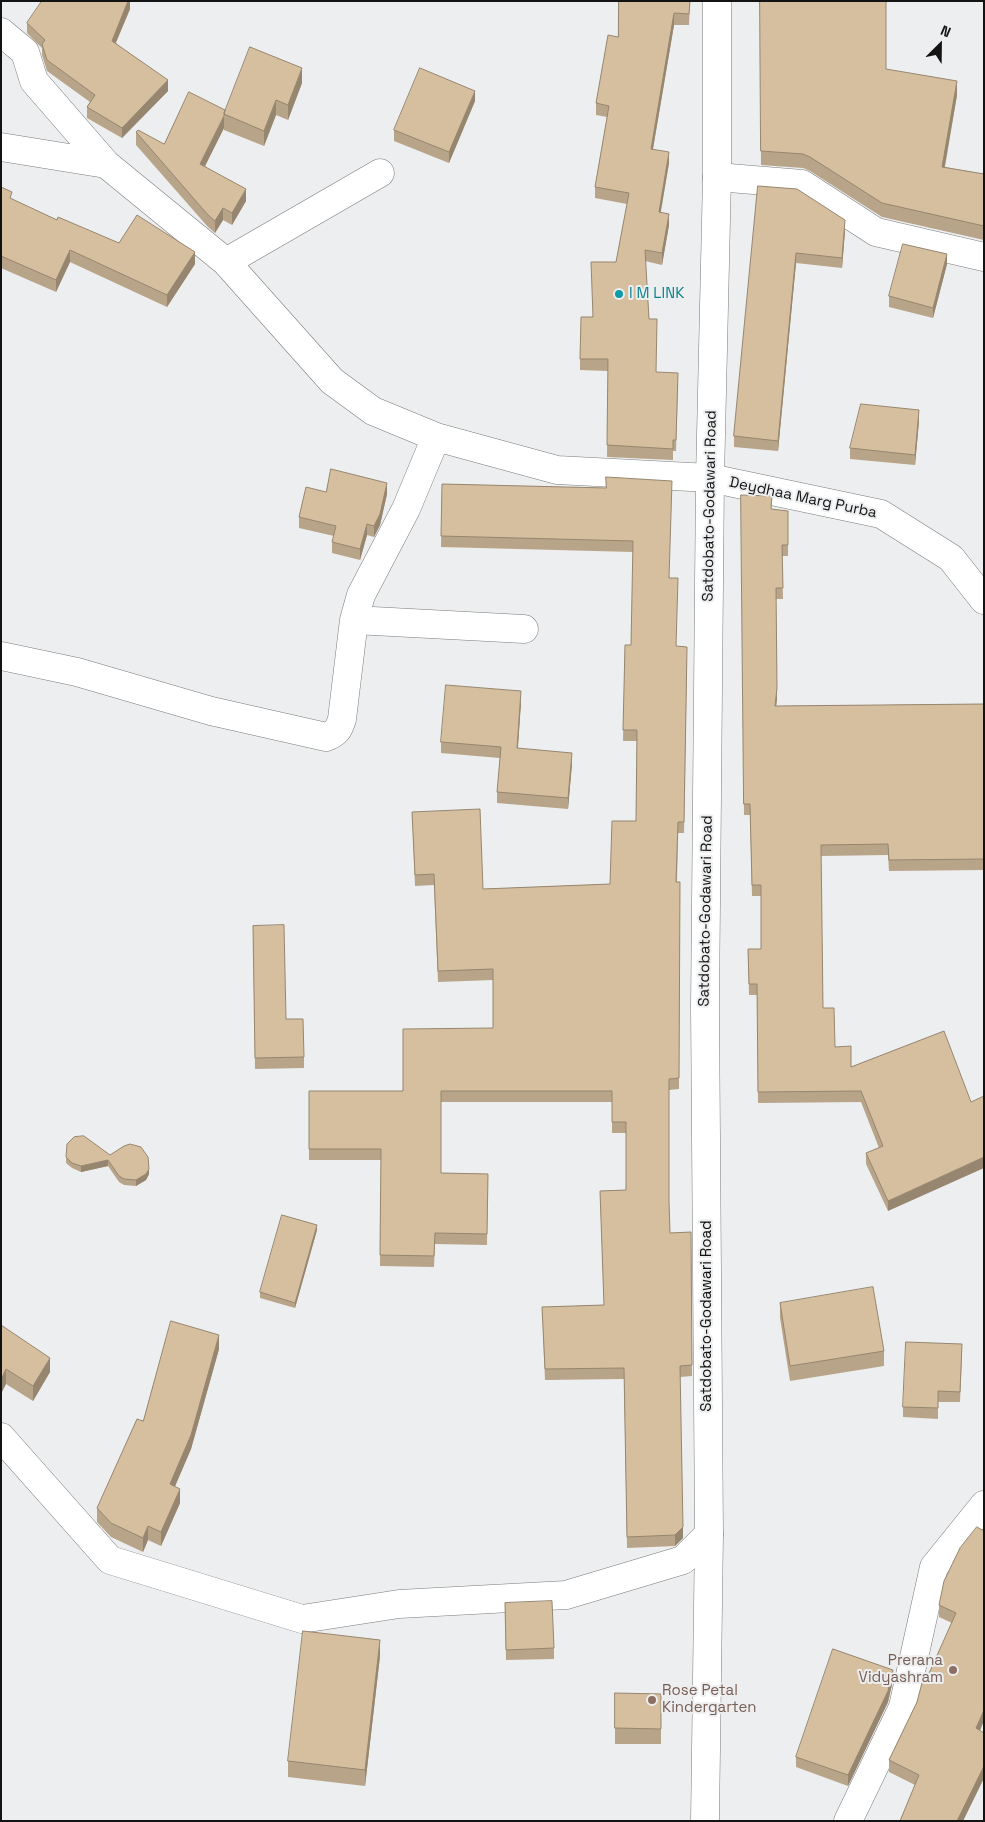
<!DOCTYPE html>
<html>
<head>
<meta charset="utf-8">
<style>
  body { margin:0 }
  #map { position:relative; width:985px; height:1822px; overflow:hidden; background:#edeeef; font-family:"Space Grotesk",sans-serif }
  canvas { display:block }
  .frame { position:absolute; inset:0; border:2px solid #131314; pointer-events:none }
  .north { position:absolute; left:915px; top:20px; width:50px; height:50px; -webkit-text-stroke:4px #edeeef; paint-order:stroke; rotate:23deg; font-size:14px; font-weight:700; line-height:20px; text-align:center; color:#131314 }
  .north::after { content:''; display:block; margin:auto; width:18px; height:22px; background:#131314; clip-path:polygon(50% 0,100% 100%,50% 72%,0 100%) }
</style>
</head>
<body>
<div id="map">
<canvas width="985" height="1822"></canvas>
<div class="frame"></div>
<div class="north">N</div>
</div>
<script>
const context = document.querySelector('canvas').getContext('2d');
context.lineJoin = 'round';
function trace(path, color, width, dash) { context.strokeStyle = color; context.lineWidth = width; context.lineCap = dash ? 'butt' : 'round'; context.setLineDash(dash || []); context.stroke(path); }
function paint(path, color) { context.fillStyle = color; context.fill(path, 'evenodd'); }
function label(font, color, halo, rows, align = 'center') {
  context.font = font + ' "Space Grotesk",sans-serif'; context.lineWidth = 4; context.setLineDash([]); context.textBaseline = 'middle'; context.strokeStyle = halo; context.fillStyle = color; for (const [text, x, y, turn = 0] of rows) {
    context.save(); context.translate(x, y); context.rotate((+turn || 0) * Math.PI / 180); context.textAlign = isNaN(turn) ? turn : align; if (halo) context.strokeText(text, 0, 0); context.fillText(text, 0, 0); context.restore();
  }
}
const minor = new Path2D(`
  M1,32L25,52L34,81L106,164L226,262L332,381L373,411L436,437L557,470L710,478L881,514L951,558L984,600
  M1,147L106,164
  M717,177L802,184L876,232L984,257
  M226,262L380,173
  M354,620L524,629
  M1,656L77,672L211,711L326,737C336,734 339,729 342,719L354,620L361,595L406,509L436,437
  M1,1437L110,1560L302,1619L399,1604L566,1595L683,1560L709,1534
  M848,1821L903,1707L934,1567L984,1505`);
const tertiary = new Path2D(`
  M705,1821L709,1534L705,1007L710,478L717,177V1`);
trace(minor, '#7a7b7c', 29);
trace(tertiary, '#7a7b7c', 29);
trace(minor, '#fff', 28);
trace(tertiary, '#fff', 28);
paint(new Path2D(`
  M130,1V9L116,43L168,91L122,138L87,118V107L90,102L47,71L42,55V48L27,33V23Z
  M690,1L689,25H674L653,149L669,163L660,212L669,225L662,265L645,261L649,319L656,372L678,384L676,451H673V460L607,457L608,371L580,370V359L592,317L616,262L627,204L595,198V187L607,117L596,115V103L618,37Z
  M760,1L886,69L957,95L945,167L984,174V240L882,217L810,171L803,168L761,165Z
  M302,83L288,120L276,115L264,146L224,130V128L205,166L246,201L232,225L223,220L215,233L208,227L136,145V132L164,144L225,110Z
  M475,101L449,163L394,141V130Z
  M758,186L845,231L842,268L796,263L778,451L734,447V436Z
  M1,187L12,200L57,220L119,243L195,264L167,307L70,262L56,292L1,268Z
  M947,264L933,318L889,307V296Z
  M919,421L915,465L850,459V448Z
  M442,484L606,488L670,578L676,646L687,658L684,833H678L677,882H680L679,1089L669,1090V1201L670,1233L691,1232L692,1376L680,1377L683,1538L675,1546L627,1548L624,1379L545,1380L542,1307L604,1305L600,1191L626,1190V1133H612V1102H441V1173L488,1174L487,1245L435,1244L434,1267L380,1266L381,1160H309V1091H403L493,1028V980L438,982L434,885L415,886L412,812L483,889L610,884L636,821L637,741H623L625,645H631L633,552L441,547Z
  M326,492L387,494L380,525L374,537L367,535L360,560L332,553V542L334,536L299,528V517Z
  M741,495L772,510L788,511V556H782L783,599H776L777,699L776,706L984,704V870L889,871L888,855L821,856L823,1008L835,1047L851,1067L944,1031L888,1211L866,1164V1153L879,1148L861,1102L758,1103L757,995H749L748,949H761V896H752L750,815H744Z
  M521,702L518,748L572,764L568,809L497,803V792L500,758L441,753V742Z
  M253,926L286,1019L304,1057V1068L255,1069Z
  M110,1155L149,1174L146,1180L136,1186L124,1185L119,1182L108,1166L81,1172L72,1168L66,1163V1157Z
  M317,1230L295,1308L260,1298V1292Z
  M780,1303L884,1351V1366L790,1381L780,1318Z
  M1,1325L50,1372L33,1401L6,1384Z
  M219,1349L191,1449L175,1486L180,1503L161,1546L148,1540L143,1552L111,1537L97,1522V1508L143,1421Z
  M962,1355L960,1402H938V1419L903,1417V1407Z
  M960,1548L980,1731L984,1733V1778L963,1821H900L915,1785L889,1772V1760L917,1702L952,1623L939,1617V1605Z
  M505,1603L554,1648V1659L506,1660Z
  M380,1656L365,1786L288,1777V1761Z
  M893,1680L888,1702L848,1786L796,1767V1757Z
  M615,1693L661,1694V1744H615Z`), '#b8a489');
paint(new Path2D(`
  M128,1H130V9L112,51V41Z
  M674,13V25L651,160V149Z
  M302,68V83L288,120V105Z
  M168,80V91L122,138V128Z
  M957,81V95L942,181V167Z
  M475,91V101L449,163V152Z
  M276,100V115L264,146V131Z
  M224,116V128L200,176V164Z
  M669,152V163L659,223V212Z
  M246,189V201L232,225V213Z
  M223,208V220L215,233V221Z
  M669,214V225L662,265V253Z
  M845,220V231L842,268V258Z
  M70,250V262L56,292V280Z
  M195,252V264L167,307V295Z
  M796,253V263L778,451V441Z
  M947,254V264L933,318V308Z
  M919,410V421L915,465V455Z
  M387,483V494L380,525L374,537V526Z
  M367,524V535L360,560V549Z
  M777,688V699L775,717V706Z
  M521,691V702L517,759V748Z
  M572,753V764L568,809V798Z
  M984,1157V1168L888,1211V1201Z
  M108,1160V1166L81,1172V1166Z
  M149,1169V1174L146,1180L136,1186V1180Z
  M317,1225V1230L295,1308V1303Z
  M219,1335V1349L191,1449L170,1498V1484Z
  M50,1358V1372L33,1401V1386Z
  M6,1369V1384L1,1394V1380Z
  M180,1489V1503L161,1546V1532Z
  M148,1526V1540L143,1552V1538Z
  M683,1527V1538L675,1546V1535Z
  M380,1640V1656L365,1786V1770Z
  M893,1670V1680L888,1702L848,1786V1775Z
  M984,1710V1721L976,1740V1728Z
  M984,1766V1778L963,1821H957Z`), '#96866f');
const building = new Path2D(`
  M42,1H128L112,41L168,80L122,128L87,107L95,95L47,60L42,44L45,40L27,23Z
  M619,1H690L689,14L674,13L651,149L669,152L659,212L669,214L662,253L645,250L649,319H657L656,372L678,373L676,440H673V449L607,445L608,359H580L581,317H593L591,262H616L629,193L595,187L609,106L596,103L608,35L618,37Z
  M760,1H886V69L957,81L942,167L984,174V226L882,203L810,157L803,154L761,151Z
  M250,47L302,68L288,105L276,100L264,131L224,114Z
  M420,68L475,91L449,152L394,130Z
  M189,92L225,110L224,116L200,164L246,189L232,213L223,208L215,221L208,215L136,132L138,130L164,144Z
  M758,186L797,189L845,220L842,258L796,253L778,441L734,436Z
  M1,187L12,192L10,198L57,220L58,217L119,243L137,215L195,252L167,295L70,250L56,280L1,256Z
  M903,244L947,254L933,308L889,296Z
  M861,404L919,410L915,455L850,448Z
  M331,469L387,483L380,514L374,526L367,524L360,549L332,542L336,526L299,517L306,487L326,492Z
  M606,477L672,481L669,578H678L676,646L687,647L684,822H678L676,882H680L679,1078L669,1079V1201L670,1233L691,1232L692,1365L680,1366L683,1527L675,1535L627,1537L624,1368L545,1369L542,1307L604,1305L600,1191L626,1190V1122H612V1091H441V1173L488,1174L487,1234L435,1233L434,1256L380,1255L381,1149H309V1091H403V1029L493,1028V969L438,971L434,874L415,875L412,812L480,809L483,889L610,884L612,821H636L637,730H623L625,645H631L633,541L441,536L442,484L606,488Z
  M741,495L772,496L771,509L788,511V545H782L783,588H776L777,688L775,706L984,704V859L889,860L888,844L821,845L823,1008H834L835,1047L851,1046V1067L944,1031L971,1102L984,1096V1157L888,1201L866,1153L883,1146L861,1091L758,1092L757,984H749L748,949H761V885H752L750,804H744Z
  M446,685L521,691L517,748L572,753L568,798L497,792L501,747L441,742Z
  M284,925L286,1019H303L304,1057L255,1058L253,926Z
  M84,1136L110,1155L124,1146L130,1144L141,1147L148,1157L149,1169L146,1174L136,1180L124,1179L119,1176L108,1160L81,1166L72,1163L66,1157L67,1144L74,1137Z
  M282,1215L317,1225L295,1303L260,1292Z
  M873,1287L884,1351L790,1366L780,1303Z
  M171,1321L219,1335L191,1435L170,1484L180,1489L161,1532L148,1526L143,1538L111,1523L97,1508L137,1419L143,1421Z
  M1,1325L50,1358L33,1386L6,1369L1,1380Z
  M906,1342L962,1344L960,1392L938,1391V1408L903,1407Z
  M977,1527L984,1531V1710L976,1728L984,1733V1766L957,1821H900L919,1775L889,1760L917,1702L923,1679L926,1680L956,1613L939,1605L944,1581L960,1548Z
  M552,1601L554,1648L506,1650L505,1603Z
  M303,1631L380,1640L365,1770L288,1761Z
  M833,1649L893,1670L888,1691L848,1775L796,1757Z
  M615,1693L661,1694V1729L615,1728Z`);
paint(building, '#d6bf9f');
trace(building, '#96866f', 1);
for (const [x, y, r, color] of [
  [619,294,5,"#0f9aa8"],
  [953,1670,5,"#8d6e63"],
  [652,1700,5,"#8d6e63"]
]) { const dot = new Path2D(); dot.arc(x, y, r, 0, 2 * Math.PI); context.fillStyle = color; context.fill(dot); trace(dot, '#edeeef', 2); }
label('15px', '#0d838f', '#edeeef', [
  ["I M LINK",629,294]
], 'left');
label('15px', '#131314', '#edeeef', [
  ["Deydhaa Marg Purba",803,498,12],
  ["Satdobato-Godawari Road",710,506,-89],
  ["Satdobato-Godawari Road",706,911,-89],
  ["Satdobato-Godawari Road",707,1316,-90]
]);
label('15px', '#785e54', '#edeeef', [
  ["Prerana",943,1661],
  ["Vidyashram",943,1678],
  ["Rose Petal",662,1691,"left"],
  ["Kindergarten",662,1708,"left"]
], 'right');
</script>
</body>
</html>
